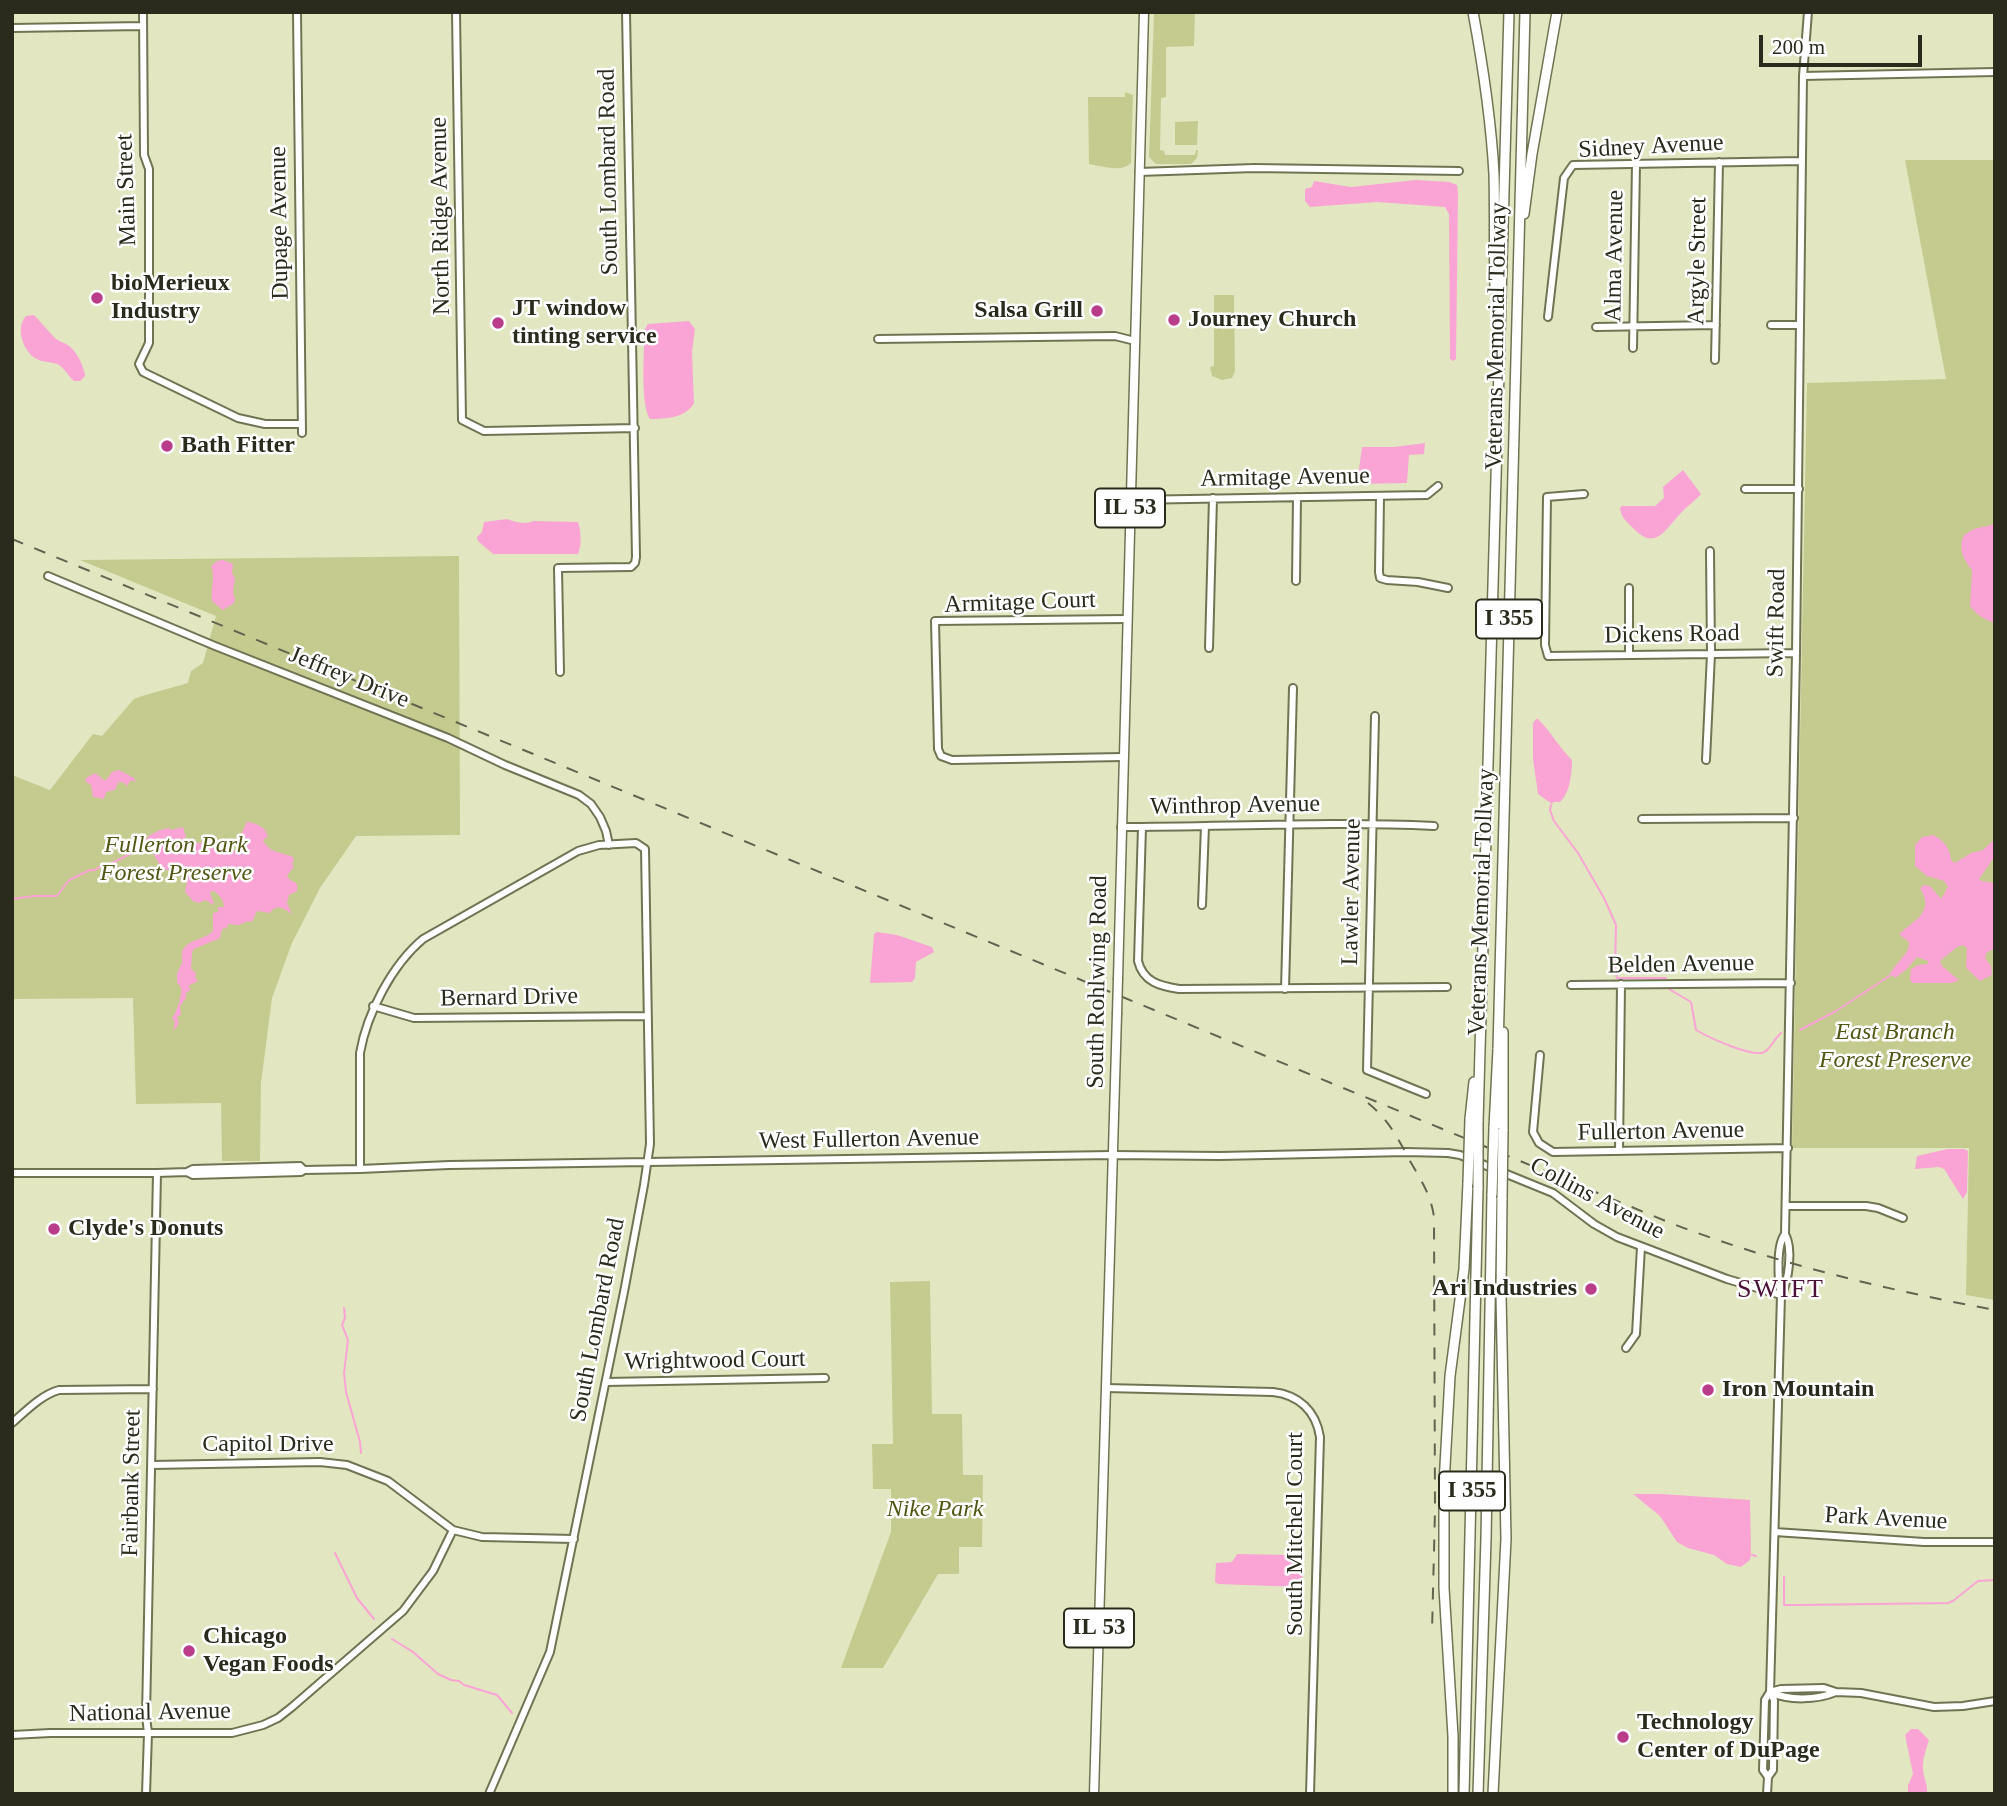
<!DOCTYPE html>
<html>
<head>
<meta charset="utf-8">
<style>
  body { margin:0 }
  #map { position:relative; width:2007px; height:1806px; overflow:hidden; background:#e2e7c1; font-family:Georgia,serif }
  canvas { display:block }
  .frame { position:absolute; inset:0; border:14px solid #2a2b1d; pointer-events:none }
  .scale { position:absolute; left:1759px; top:35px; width:163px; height:32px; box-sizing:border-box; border:4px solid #2a2b1d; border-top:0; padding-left:9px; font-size:21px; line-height:24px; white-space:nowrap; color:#2a2b1d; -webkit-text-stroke:5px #fff; paint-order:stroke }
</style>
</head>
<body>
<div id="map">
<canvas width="2007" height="1806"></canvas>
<div class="frame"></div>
<div class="scale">200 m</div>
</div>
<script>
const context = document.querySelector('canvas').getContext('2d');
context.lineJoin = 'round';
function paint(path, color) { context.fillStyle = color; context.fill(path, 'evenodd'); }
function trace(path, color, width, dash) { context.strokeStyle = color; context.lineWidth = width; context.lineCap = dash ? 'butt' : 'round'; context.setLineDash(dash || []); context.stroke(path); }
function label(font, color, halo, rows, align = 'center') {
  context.font = font + ' Georgia,serif'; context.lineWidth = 5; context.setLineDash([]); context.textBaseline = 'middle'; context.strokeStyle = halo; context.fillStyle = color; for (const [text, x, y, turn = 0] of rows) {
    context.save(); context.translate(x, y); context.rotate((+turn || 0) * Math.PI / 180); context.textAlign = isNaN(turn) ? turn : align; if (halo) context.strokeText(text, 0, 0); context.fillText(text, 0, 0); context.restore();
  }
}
paint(new Path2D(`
  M1154,12H1195L1194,46L1166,47V97L1161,98L1160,150L1164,151L1165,155H1195L1196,150H1198L1197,158L1191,164H1156L1149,157Z
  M1125,92L1133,95L1131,163C1121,173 1102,166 1089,164L1088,97H1125Z
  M1198,121L1197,145H1175V122Z
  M1905,160H1995V1300L1966,1295L1969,1148H1792L1807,383L1946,379Z
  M1214,295H1234L1235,371L1232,378L1222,380L1212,376L1210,367L1214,366Z
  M459,556L460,835L356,836L320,888L292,943L272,998L261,1083L260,1161H222L221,1103L136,1104L133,998L12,999V775L50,790L93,734L102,736L134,699L142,696L188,683L191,671L203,663L216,616L80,560Z
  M930,1281L932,1414H962L963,1475H983L982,1547H959V1574H938L883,1668H841L891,1532V1489H873L872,1444H893L890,1282Z`), '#c5cb8f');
paint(new Path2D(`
  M1416,180L1449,182L1457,185L1458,194L1456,359L1453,361L1450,359L1449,214L1445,207L1377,202L1310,207L1305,201V189L1312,187L1314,181L1351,187Z
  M34,315C41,322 47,330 54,337C59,342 64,342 69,346C77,352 84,366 85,376L80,381H74C68,376 66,370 59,365C52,361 43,363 37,359C23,353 15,327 26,316Z
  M689,321L695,329L692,352L694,403C686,418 665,419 650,419C640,405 644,348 645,329L648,324Z
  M1425,443L1424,454L1409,455L1407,483L1357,484L1362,447H1394Z
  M1683,470L1701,494C1695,501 1687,506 1680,514C1664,531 1655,552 1632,527C1626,521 1621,517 1620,508L1622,506H1655L1664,498L1663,487Z
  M507,519C515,522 525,525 533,521L578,522C581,530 582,545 578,554H493L478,541L477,537L482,532L484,522Z
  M1995,524V623C1987,621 1974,613 1970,606L1972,570C1963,559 1958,549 1964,535L1974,529Z
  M223,560L233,564L232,573L235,578L233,591L235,600L234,603L223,610L212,601C210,590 216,576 211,566L217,561Z
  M1536,719H1538C1551,732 1559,747 1572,760C1572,773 1570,793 1560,802H1554L1552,804L1538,794L1533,759V723Z
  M119,770L134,778L136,781H130L127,786L123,782L118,783L115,790L106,792L104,799L93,797L91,785L85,781L86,778L95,773L104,780H106L112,772Z
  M247,822C256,823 266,827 268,837L263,840C269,853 281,852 293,857L294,860L292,864L294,867L287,875L289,879L297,884V891L289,895L287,903L292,914C284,909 278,903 269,913L258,911L256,913L252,922L248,921L239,925L228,924L227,928L222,929L220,938L194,949L192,952L191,969L196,973L195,977L198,981L188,986L191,989L186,993V998L180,1006L181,1015L177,1016C179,1022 180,1025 173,1030L175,1022L172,1018C176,1014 183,993 181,988C178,980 177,988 177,978C176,972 180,968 182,963C183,959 181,956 182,952C187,939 205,940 213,931V913L218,912V907H224C224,900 219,895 214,891L210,892L214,905L205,900L199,903L193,901L185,892C187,881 191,872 178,868L169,870L162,869C157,860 147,845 148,836L160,830L169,828L171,830L183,827L186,837L183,839V843H201L203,838L211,837L210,840L212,848L226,846L241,854L244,849V838L240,836Z
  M1933,835C1944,840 1950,848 1951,860L1955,863L1971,853L1983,850L1995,839V856L1979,879L1982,881L1995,883V949L1987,952L1985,958L1991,966L1992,975L1980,981L1966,968L1967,948L1963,945L1957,947L1940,961L1942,966L1959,980L1952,983H1912L1910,979L1911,969L1918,965L1928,964V961L1917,957L1907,969L1895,978L1890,973L1908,950L1909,942L1899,934C1915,920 1935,912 1920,888L1924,885L1930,886L1941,899L1948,887L1944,881L1927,876L1915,866V845L1922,837Z
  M877,932L897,935L932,947L934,952L916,962L915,978L912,982L870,983L874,934Z
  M1948,1149H1964L1968,1151L1967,1192L1963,1199L1944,1169L1939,1167L1915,1169L1917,1156Z
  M1633,1494H1661L1750,1500L1751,1554L1750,1560L1741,1567L1727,1564L1714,1555L1688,1548L1677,1542L1660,1516Z
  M1301,1553L1304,1557L1302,1584L1300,1587L1218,1584L1215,1582L1216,1563L1232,1562L1237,1554L1294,1555Z
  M1911,1729H1918L1929,1740C1926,1750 1922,1760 1923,1770C1924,1779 1928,1786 1927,1794H1908V1785L1913,1774L1905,1735Z`), '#f9a4d4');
trace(new Path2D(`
  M1551,805L1550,810L1554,821L1578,853L1604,898L1616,925L1615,972L1617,978H1666
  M12,899L34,896H57L69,880L90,870H95L101,866L112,863L132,853L138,843L147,839
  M1669,989L1691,1002L1696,1030C1708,1037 1756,1060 1766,1051C1772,1046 1775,1038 1781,1033
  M1800,1030L1836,1011L1891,975
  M344,1308L345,1318L342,1325L348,1340L344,1373L346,1392L360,1442L361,1453
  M335,1553L357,1598L374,1619
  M1752,1555L1756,1556
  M1784,1577V1605H1798L1948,1603L1953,1601L1978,1581L1995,1580
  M392,1639L413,1652L438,1674L451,1680L459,1681L464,1685L497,1695L512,1713`), '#f9a4d4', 2);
const minor = new Path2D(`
  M143,12L144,155L149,169V343L139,364L143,372L238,418L265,424H302
  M297,12L302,433
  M456,12L462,420L484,431L635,428
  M12,28L143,26
  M1803,76L1995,72
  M1139,172L1254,168L1459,171
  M1548,317L1564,178L1573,165L1802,161
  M1771,325H1800
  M1596,327L1716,325
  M878,339L1115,336L1135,341
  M1633,348L1636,164
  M1715,360L1719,162
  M1745,489H1799
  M1584,494L1547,497L1545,645L1548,656L1796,653
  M1380,496L1379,572L1380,578L1387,580L1418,582L1448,588
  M1130,500L1427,495L1438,486
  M48,576L215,646L448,738L505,765L579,795L591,804L600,817L606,831L609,845
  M1296,581L1297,497
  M1629,588V654
  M1209,648L1213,498
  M560,672L558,568L631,567L635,563L636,557L626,12
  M1375,716L1367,1070L1426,1094
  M1123,757L952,760L941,756L938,749L935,621L1127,619
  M1706,760L1711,654L1710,551
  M1642,819L1794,818
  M1121,827C1225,827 1329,821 1434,826
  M1142,827L1138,961C1143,982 1160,986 1179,989L1447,987
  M1202,905L1205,826
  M1571,985L1791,983
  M1285,989L1293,688
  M373,1006L414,1018L647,1016
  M1540,1055L1533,1132L1539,1143L1553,1152L1788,1148
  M1619,1151L1621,984
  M360,1169V1053C367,1013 392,965 423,939L578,851L599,845L636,843L645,849L650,1144L644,1185L624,1292L550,1652L489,1794
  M187,1172L193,1175L301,1172L304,1170L360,1169L449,1165L1112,1155L1220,1156L1406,1152L1448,1153L1460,1155L1553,1193L1594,1224L1617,1237L1727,1279L1781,1295
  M12,1173H157L187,1172L193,1169L300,1166L304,1170
  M1786,1206H1866L1878,1208L1903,1218
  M1781,1295C1789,1281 1793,1248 1785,1234L1796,653L1802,157L1803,76L1808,12
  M1626,1348L1636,1334L1641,1247
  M606,1382L825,1378
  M1106,1388L1273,1392C1299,1395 1316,1411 1320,1437L1310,1794
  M12,1423C26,1411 41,1395 59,1390L153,1389
  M152,1465L320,1462L347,1465L388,1481L453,1530L482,1537L574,1539
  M1775,1532L1924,1542H1995
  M1770,1692L1781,1689L1824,1688L1836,1692L1861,1693L1934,1707L1963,1706L1995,1701
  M1770,1692C1789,1701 1817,1700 1836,1692
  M12,1735L50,1733H232L263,1725L278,1718L292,1707L403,1611L433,1571L453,1530
  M1768,1777L1773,1770L1774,1700L1770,1692
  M146,1794L148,1733L146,1716L157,1173
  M1767,1794L1768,1777L1763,1770L1765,1700L1770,1692L1781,1295C1778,1280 1776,1245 1785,1234`);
const major = new Path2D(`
  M1118,978L1144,12
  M1094,1794L1117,1014`);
const highway = new Path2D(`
  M1473,12C1483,66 1491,119 1494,174C1495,212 1494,250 1495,288
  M1524,214L1532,154L1557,12
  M1470,1119L1474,1082
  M1478,1122L1509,12
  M1494,1128L1498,1049L1525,12
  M1503,1131V1032
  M1453,1794V1736L1444,1588V1484L1450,1376L1464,1269L1468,1183
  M1464,1794L1478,1188
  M1478,1794L1486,1539L1492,1194
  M1493,1794L1506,1539L1501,1295L1502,1198`);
trace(minor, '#717453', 10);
trace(major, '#717453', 11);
trace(highway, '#717453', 12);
trace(minor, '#fff', 6);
trace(major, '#fff', 8);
trace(highway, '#fff', 9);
trace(new Path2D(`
  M12,539L1668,1222C1774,1263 1883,1289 1995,1310
  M1368,1103C1388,1119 1398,1138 1410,1161C1421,1180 1431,1195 1434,1217L1435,1510L1432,1632`), '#62644f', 2, [12, 12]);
const majorBridge = new Path2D(`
  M1117,1014L1118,978`);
const highwayBridge = new Path2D(`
  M1468,1183L1470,1119
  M1478,1188V1122
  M1492,1194L1494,1128
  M1502,1198L1503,1131`);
trace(majorBridge, '#717453', 11, []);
trace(highwayBridge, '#717453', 12, []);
trace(majorBridge, '#fff', 8);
trace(highwayBridge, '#fff', 9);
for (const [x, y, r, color] of [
  [97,298,7,"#ba3d8c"],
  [1097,311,7,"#ba3d8c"],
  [1174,320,7,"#ba3d8c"],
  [498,323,7,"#ba3d8c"],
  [167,446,7,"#ba3d8c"],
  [54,1229,7,"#ba3d8c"],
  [1591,1289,7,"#ba3d8c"],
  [1708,1390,7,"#ba3d8c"],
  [189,1651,7,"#ba3d8c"],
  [1623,1737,7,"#ba3d8c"]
]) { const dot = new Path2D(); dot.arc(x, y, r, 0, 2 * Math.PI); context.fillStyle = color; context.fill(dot); trace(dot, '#fff', 2.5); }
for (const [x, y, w] of [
  [1130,508,70],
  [1509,619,66],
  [1472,1491,66],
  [1099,1628,70]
]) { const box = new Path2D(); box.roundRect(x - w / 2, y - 19.5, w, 39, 5); context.fillStyle = '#fff'; context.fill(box); trace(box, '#2a2b1d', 2); }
label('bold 23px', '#2a2b1d', null, [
  ["IL 53",1130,508],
  ["I 355",1509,619],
  ["I 355",1472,1491],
  ["IL 53",1099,1628]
]);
label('24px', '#2a2b1d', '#fff', [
  ["Sidney Avenue",1651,147,-3],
  ["South Lombard Road",609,172,-91],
  ["Main Street",127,190,-92],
  ["North Ridge Avenue",441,216,-91],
  ["Dupage Avenue",280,223,-91],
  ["Alma Avenue",1615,256,-89],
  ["Argyle Street",1698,261,-89],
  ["Veterans Memorial Tollway",1497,336,-89],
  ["Armitage Avenue",1285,478,-1],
  ["Armitage Court",1020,603,-2],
  ["Swift Road",1777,623,-89],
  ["Dickens Road",1672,635,-1],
  ["Jeffrey Drive",349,678,22],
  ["Winthrop Avenue",1235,806,-1],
  ["Lawler Avenue",1352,892,-89],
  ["Veterans Memorial Tollway",1482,902,-88],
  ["Belden Avenue",1681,965,-1],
  ["South Rohlwing Road",1098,982,-89],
  ["Bernard Drive",509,998,-1],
  ["Fullerton Avenue",1661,1132,-1],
  ["West Fullerton Avenue",869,1140,-1],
  ["Collins Avenue",1597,1199,28],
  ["South Lombard Road",598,1320,-79],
  ["Wrightwood Court",715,1361,-1],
  ["Capitol Drive",268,1445],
  ["Fairbank Street",132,1483,-89],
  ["Park Avenue",1886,1519,3],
  ["South Mitchell Court",1296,1534,-90],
  ["National Avenue",150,1713,-1]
]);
label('bold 24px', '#2a2b1d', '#fff', [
  ["bioMerieux",111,284],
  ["Industry",111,312],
  ["JT window",512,309],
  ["tinting service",512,337],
  ["Salsa Grill",1083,311,"right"],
  ["Journey Church",1188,320],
  ["Bath Fitter",181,446],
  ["Clyde's Donuts",68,1229],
  ["Ari Industries",1577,1289,"right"],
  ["Iron Mountain",1722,1390],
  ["Chicago",203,1637],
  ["Vegan Foods",203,1665],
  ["Technology",1637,1723],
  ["Center of DuPage",1637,1751]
], 'left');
label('italic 24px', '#535714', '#fff', [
  ["Fullerton Park",176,846],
  ["Forest Preserve",176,874],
  ["East Branch",1895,1033],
  ["Forest Preserve",1895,1061],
  ["Nike Park",935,1510]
]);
context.letterSpacing = '2px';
label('26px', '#4c1137', '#fff', [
  ["SWIFT",1781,1290]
]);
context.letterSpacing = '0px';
</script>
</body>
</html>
